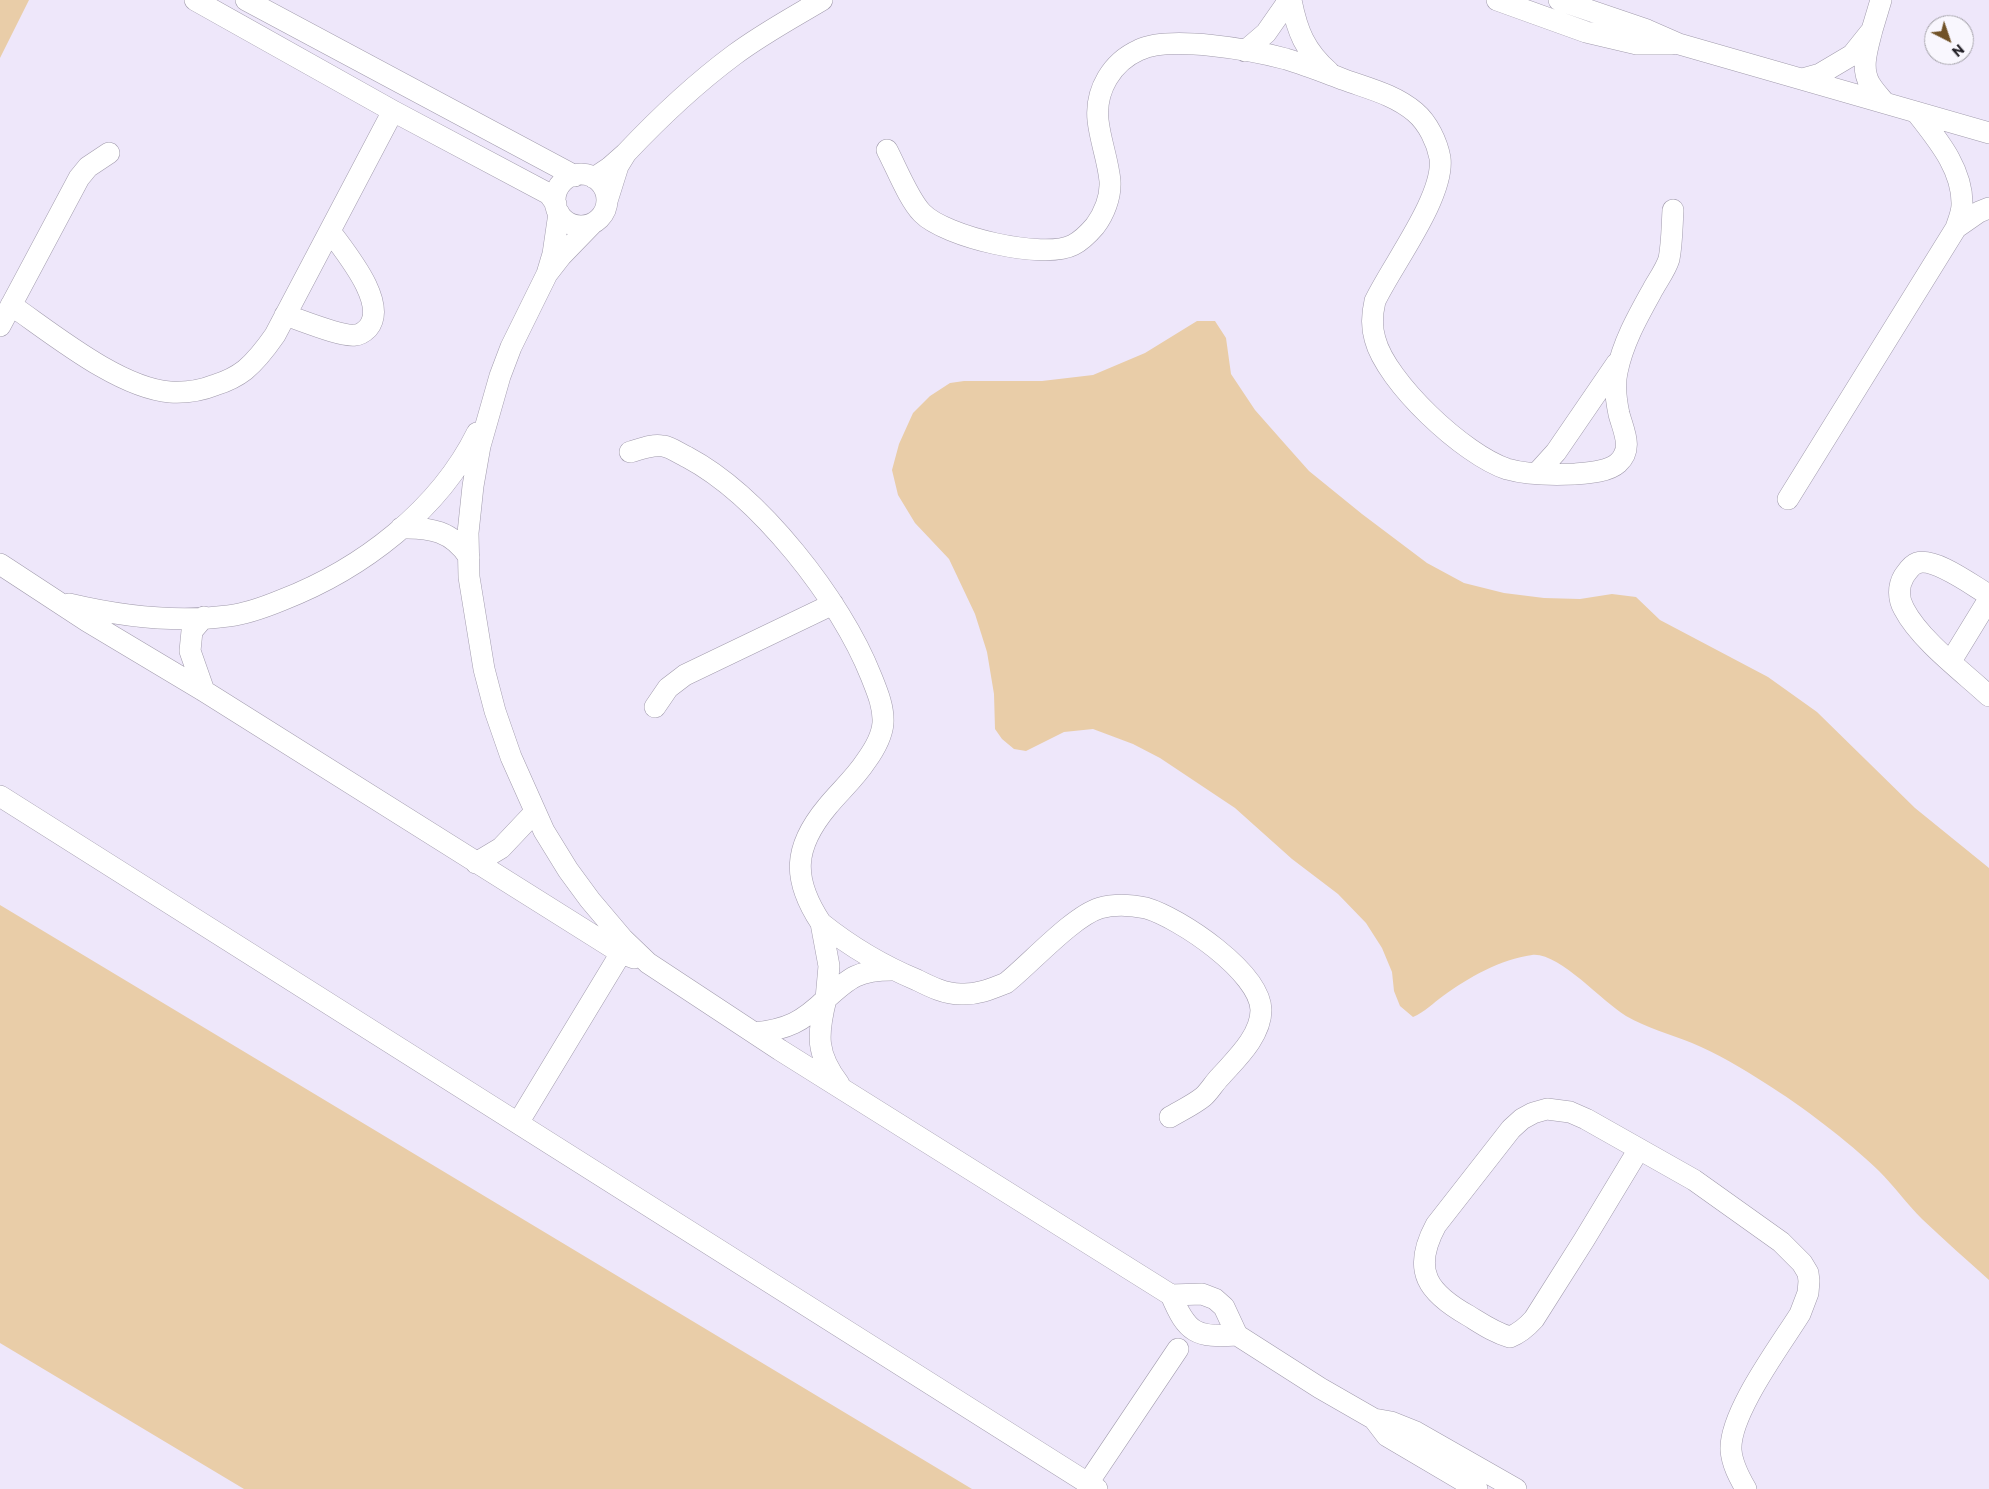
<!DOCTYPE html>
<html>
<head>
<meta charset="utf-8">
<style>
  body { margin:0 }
  #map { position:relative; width:1989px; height:1489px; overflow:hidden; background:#eee7fa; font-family:Commissioner,sans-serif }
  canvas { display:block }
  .north { position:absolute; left:1924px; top:15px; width:50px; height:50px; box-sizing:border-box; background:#f9f7fe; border:1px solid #a3a1a8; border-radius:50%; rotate:139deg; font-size:14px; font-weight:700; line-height:20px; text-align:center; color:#232027 }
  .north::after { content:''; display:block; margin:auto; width:18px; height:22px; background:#715227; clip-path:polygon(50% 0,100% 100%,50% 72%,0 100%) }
</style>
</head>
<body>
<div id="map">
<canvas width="1989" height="1489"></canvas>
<div class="north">N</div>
</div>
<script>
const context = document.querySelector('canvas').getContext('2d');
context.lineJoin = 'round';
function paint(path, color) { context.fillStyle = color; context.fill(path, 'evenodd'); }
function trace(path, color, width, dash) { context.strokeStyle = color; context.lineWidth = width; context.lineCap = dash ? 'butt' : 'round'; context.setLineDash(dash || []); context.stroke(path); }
paint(new Path2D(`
  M0,0H29L0,58Z
  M1197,321H1215L1226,338L1231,374L1255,410L1285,444L1309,471L1362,514L1427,563L1464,583L1504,593L1544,598L1580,599L1612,594L1636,597L1660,620L1768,677L1817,712L1915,808L1989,868V1280C1967,1260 1944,1240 1922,1219C1907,1204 1894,1186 1879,1171C1848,1141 1802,1106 1765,1083C1742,1068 1718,1054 1692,1043C1670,1034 1647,1028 1626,1016C1601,1001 1559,952 1532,955C1501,959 1469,977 1443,996C1433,1003 1425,1012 1413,1017L1400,1006L1394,991L1392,972L1382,948L1366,923L1338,894L1292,859L1235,808L1160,758L1133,744L1093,729L1064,732L1026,751L1014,749L1002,739L995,729L994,694L987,652L975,614L949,559L915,523L898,495L892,470L899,444L913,413L930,396L950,383L964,381H1042L1093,375L1145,353Z
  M0,905L972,1489H244L0,1343Z`), '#e9cda8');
const minor = new Path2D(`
  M195,0L393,111L549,194L556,204
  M246,0L575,176
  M1291,0C1297,31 1305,51 1329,72
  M1497,0L1586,32L1637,44H1672
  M1559,0L1647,30L1679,44L1989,133
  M1872,30L1881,0
  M1245,51L1266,33L1289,0
  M1802,79L1820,74L1852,55L1872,30C1868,47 1860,68 1870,84C1874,91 1880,97 1885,103
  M1916,112C1937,139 1963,169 1962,205C1962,213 1958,221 1956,228L1979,212L1989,208
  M887,150C896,167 909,200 922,213C945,237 1044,260 1073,245C1081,241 1089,233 1095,226C1104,214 1111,197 1110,181C1108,160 1100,140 1098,120C1095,90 1112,62 1139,50C1170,35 1253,50 1286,59C1306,65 1326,73 1345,80C1370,89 1395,95 1415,112C1428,123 1437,142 1440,158C1445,196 1392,265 1375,301C1372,314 1371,326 1375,339C1386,382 1464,455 1507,469C1528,475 1553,475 1575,474C1588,473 1608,472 1618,463C1634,449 1623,430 1619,414C1616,400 1614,386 1617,372C1623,342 1638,316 1653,289C1658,280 1666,269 1669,259C1672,244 1672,226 1673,210
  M626,153C659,118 695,84 734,55C762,34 792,18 822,0
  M555 200a26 26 0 1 1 52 0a26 26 0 1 1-52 0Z
  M594,178L609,168L626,153L618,166L607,201
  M559,213L553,254L547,274L561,256L592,224
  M547,274L511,347L500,376L480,446L473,486L468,533L469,577L484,669L495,711L511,757L544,831L568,870L590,900L623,939L648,963L780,1050L1171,1295
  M11,305C53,334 119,388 170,392C186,393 200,391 215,385C225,382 236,377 245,370C257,360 266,348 275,335L393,111
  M285,315C301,320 341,337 355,335C360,335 365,331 368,328C389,303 344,251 330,231
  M0,326L79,178L88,167L109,153
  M630,452C641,449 651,444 663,446C671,447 680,454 687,457C760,496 841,600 871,676C877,691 884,707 883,723C882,736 874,750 866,761C855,778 840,791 827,807C793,848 792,879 821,923
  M1537,473L1556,452L1617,363
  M1788,499L1956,228
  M401,528C430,527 452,531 469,557
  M0,564L87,621L204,691L621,953L634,958
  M1989,595C1973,586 1935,557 1917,563C1911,565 1907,572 1904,576C1898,586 1898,599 1904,609C1920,640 1963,672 1989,696
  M69,604C120,616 176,623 228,616C246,614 265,607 282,600C362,569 439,510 477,433
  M1951,661L1989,599
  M204,691L190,651L192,631L204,617
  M655,707L668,688L685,675L833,604
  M0,796L1097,1489
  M476,863L501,848L535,812
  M892,970C859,970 850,977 826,999L829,966L821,923C851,947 881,965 917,980C931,987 945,994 961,994C977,995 991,989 1006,983C1030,964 1073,916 1100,908C1114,904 1132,905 1146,908C1180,918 1260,972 1261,1010C1261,1036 1236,1059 1220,1077C1214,1083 1209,1092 1203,1097C1193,1105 1180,1111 1170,1117
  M755,1033C788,1029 802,1022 826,999C817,1035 816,1054 839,1084
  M518,1123L621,953L623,940
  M1639,1149L1584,1240L1534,1319C1526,1328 1520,1333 1510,1337C1495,1333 1482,1324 1469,1316C1428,1293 1411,1271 1436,1225L1511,1129L1522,1119L1533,1113L1547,1109L1570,1112L1586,1119L1694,1180L1781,1242L1802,1263L1808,1273L1809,1281L1808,1293L1800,1314C1780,1346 1729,1414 1731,1450C1732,1464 1739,1477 1746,1489
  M1237,1335C1196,1338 1187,1333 1171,1295L1202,1294L1215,1299L1224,1307L1237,1335L1320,1388L1374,1419L1391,1422L1416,1432L1516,1489
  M1374,1419L1387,1436L1477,1489
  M1088,1483L1178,1349`);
trace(minor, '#a19bac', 22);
trace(minor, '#fff', 21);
</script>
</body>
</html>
